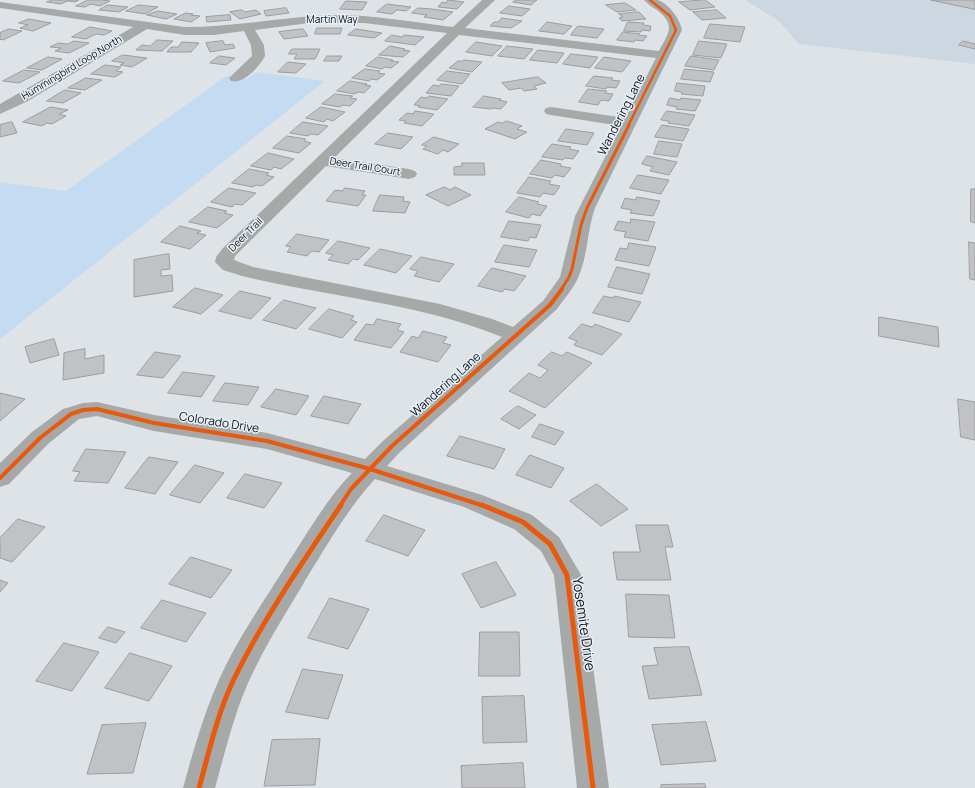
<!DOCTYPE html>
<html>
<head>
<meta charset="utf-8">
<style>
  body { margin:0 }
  canvas { display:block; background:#dee3e8 }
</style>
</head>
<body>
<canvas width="975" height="788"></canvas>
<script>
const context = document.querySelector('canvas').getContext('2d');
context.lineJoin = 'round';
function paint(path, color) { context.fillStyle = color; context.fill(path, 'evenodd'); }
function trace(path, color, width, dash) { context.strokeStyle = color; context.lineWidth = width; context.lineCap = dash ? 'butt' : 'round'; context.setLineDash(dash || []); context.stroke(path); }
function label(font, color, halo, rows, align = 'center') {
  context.font = font + ' Manrope,sans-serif'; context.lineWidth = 3; context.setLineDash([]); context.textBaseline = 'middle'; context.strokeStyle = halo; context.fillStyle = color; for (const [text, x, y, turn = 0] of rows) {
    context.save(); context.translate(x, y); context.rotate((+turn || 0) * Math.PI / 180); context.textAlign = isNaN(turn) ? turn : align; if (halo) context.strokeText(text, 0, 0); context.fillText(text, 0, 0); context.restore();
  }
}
paint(new Path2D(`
  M745,0H975V64L799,44L779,21Z`), '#ccd7e1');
paint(new Path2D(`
  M257,72L325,81L0,339V182L66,191L226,76L247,79Z`), '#c4dcf2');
const building = new Path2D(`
  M53,0H79L75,2L68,1L60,4L47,2Z
  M88,0H102L110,1L100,6L91,4L85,7L76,6Z
  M448,0L464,2L457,9L438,7L442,2L446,3Z
  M516,0H537L531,5L513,2Z
  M705,0L715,7L690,10L679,2Z
  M931,0H975V9Z
  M346,1L367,2L362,10L340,9Z
  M625,3L636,10L617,12L606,5Z
  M387,4L411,7L406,11L397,10L392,14L377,12Z
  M108,5L128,7L119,12L99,10Z
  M139,5L158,7L145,14L126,11Z
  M509,6L530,9L522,16L500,13Z
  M286,8L289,13L266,16L264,11Z
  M418,8L432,9L453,12L443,20L424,17L427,15L412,13Z
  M242,10L245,12L256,10L261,14L240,19L230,12Z
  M717,10L726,18L702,20L693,12Z
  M158,11L177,14L166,19L147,15Z
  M639,12L646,19L622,21L619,18L623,17L619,14Z
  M186,13L193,14L191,15L200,16L191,22L174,19Z
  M230,15L231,20L207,22L206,17Z
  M502,18L522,21L511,28L490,26L494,22H498Z
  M29,19L51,23L33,31L20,28L28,25L19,23Z
  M547,22L572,26L564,34L539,31Z
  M628,22L644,23L643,25L651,26L650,31L642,30L641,32L624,31Z
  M710,24L745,27L740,42L704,38Z
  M578,26L604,29L597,38L571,35Z
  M90,27L112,31L104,35L96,34L86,39L72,37Z
  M317,28H342L340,34H315Z
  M9,29L22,31L3,40L0,39V33Z
  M303,29L308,36L284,39L279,32Z
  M356,29L382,33L374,38L348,35Z
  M623,32L640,34L639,35L647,36L643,41L635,40L634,42L617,40Z
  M392,35L402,37L404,35L424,37L415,45L385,41Z
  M157,40L173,41L162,51L136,50L142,45L150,46Z
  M74,41L89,43L69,53L55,51L61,48L50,47L58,43L68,44Z
  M223,41L225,45L233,44L235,48L210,52L206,43Z
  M699,41L727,44L721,58L693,55Z
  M963,41L975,44V49L959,45Z
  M182,42L199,43L191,52H167L171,47H178Z
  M476,42L502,46L492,56L466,52Z
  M390,46L405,49L403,50L410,51L403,57L379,55Z
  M507,46L533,49L524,59L498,56Z
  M292,49H320L315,59H294L297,54H289Z
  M538,50L564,53L557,63L530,60Z
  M571,54L598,57L590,68L563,64Z
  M123,55L147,58L132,67L120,65L124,63L112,61Z
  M219,56L235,58L226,65L210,63Z
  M327,56H342L339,61H324Z
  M691,56L719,60L714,70L685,66Z
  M48,57L62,59L42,70L27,68Z
  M378,57L393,60L391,61L399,62L391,68L385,67L382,69L366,66Z
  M604,57L631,61L622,72L595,68Z
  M464,60L482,62L472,72L449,68L458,61H462Z
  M288,62L306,64L296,73L278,72Z
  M105,65L121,67L116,71L123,72L115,77L91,74Z
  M365,69L380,71L378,73L385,74L377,80L372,79L369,81L352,78Z
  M685,69L714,72L710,82L681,79Z
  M24,70L40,72L19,83L3,81Z
  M447,71L470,74L462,84L437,80Z
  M594,76L613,78L611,80L620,81L616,88L607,87L606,89L586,86Z
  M538,77L546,83L534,86L537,89L524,91L521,88L509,90L502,83Z
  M86,78L102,80L85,90L68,88Z
  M350,81L367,84L365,85L371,86L364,93L358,92L355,94L337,91Z
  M677,83L705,86L703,96L681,94L682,92L675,91Z
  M441,84L459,86L451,96L426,93L433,85L439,86Z
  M588,89L607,91L605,93L613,94L609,101L601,100L598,105L579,102Z
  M65,90L81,93L63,103L47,101Z
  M335,94L353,96L350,98L357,99L350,106L343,105L340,107L322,104Z
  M429,96L448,99L437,110L418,107L420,106L414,105L421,97L427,98Z
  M484,96L501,99L499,100L507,102L501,109L493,108L491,109L473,107Z
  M670,98L680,100L681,98L701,100L695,111L676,109L677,107L667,105Z
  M51,107L68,110L59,114L66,116L52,124L47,123L42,126L23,122Z
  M321,107L345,112L333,121L327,119L324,122L306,118Z
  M415,111L434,114L422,126L404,123L406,121L399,120L407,113L413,114Z
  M667,111L695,115L689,126L668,123L669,121L661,120Z
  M507,121L522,126L517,129L527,132L515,139L485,129L498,122L502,123Z
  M12,122L17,133L0,137V125Z
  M303,122L328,126L318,135L311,134L308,136L290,133Z
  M662,125L689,129L683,141L655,137Z
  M566,129L594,133L587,145L558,141Z
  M388,133L413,137L401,149L375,144Z
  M287,136L306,139L304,141L311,143L299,153L273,148Z
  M434,137L459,144L448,152L443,150L438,154L423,149L427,146L422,145Z
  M659,141L682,144L677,157L654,154Z
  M552,144L571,147L569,149L579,151L573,159L565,158L563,160L542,157Z
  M268,153L294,159L281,169L274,167L271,170L251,166Z
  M647,156L677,162L669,175L650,171L653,167L642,164Z
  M541,160L561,164L560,166L571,168L564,177L555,175L552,178L530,174Z
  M462,163H484L485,175H454V167L462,166Z
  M249,169L269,173L266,175L274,177L262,186L256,185L253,187L232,183Z
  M638,175L669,180L661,194L630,188Z
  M529,177L551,181L549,184L560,186L554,195L543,193L540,197L517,193Z
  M445,187L450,190L455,187L471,195L448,206L426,195Z
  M229,188L256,193L242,205L235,204L232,207L211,202Z
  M345,188L365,191L362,195H366L358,206L326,201L335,190L342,191Z
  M971,189H975V223L971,222Z
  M380,195L404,197L403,201L410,202L405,213L373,211Z
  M519,197L539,202L537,204L547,206L540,216L532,214L529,218L506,212Z
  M637,197L660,201L653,216L630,213L632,210L621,208L625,198L635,200Z
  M208,207L227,211L224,213L233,215L217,228L189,222Z
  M631,219L655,222L648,241L624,237L626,232L614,230L618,221L630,223Z
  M509,221L541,225L536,238L530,237L528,241L501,237Z
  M180,226L201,231L197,233L206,235L190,249L161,242Z
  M297,234L329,240L319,252L312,251L307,256L287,252L291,247L286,246Z
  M338,241L370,248L358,260L353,259L348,264L328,260L333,255L326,253Z
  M969,242L975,243V280L970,279Z
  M629,243L656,247L649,266L615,260L620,248L627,249Z
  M504,245L537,250L529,267L495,262Z
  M380,249L412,256L396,273L364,265Z
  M169,254L170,269L161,270V276L172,275L173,291L134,297V260Z
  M421,257L454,264L439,282L414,276L418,271L410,269Z
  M617,267L650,274L642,294L608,287Z
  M492,268L526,276L514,291L505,289L502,292L478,286Z
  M195,288L223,295L201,314L173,307Z
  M240,291L271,298L251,319L219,311Z
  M604,296L613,298L614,296L641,302L629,322L593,313Z
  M284,300L316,308L296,329L263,320Z
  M329,309L354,316L351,320L357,322L342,338L309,329Z
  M879,317L938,327L939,347L879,336Z
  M377,319L401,324L397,330L404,332L391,348L354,340L366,324L373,325Z
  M582,324L592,327L595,324L622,334L602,355L574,345L577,341L569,338Z
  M423,331L447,337L443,343L451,345L438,362L400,352L412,336L418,338Z
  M54,339L59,355L30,363L25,347Z
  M85,349V359L104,355V373L63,380L64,353Z
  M155,352L181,356L163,378L137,375Z
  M552,352L562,356L567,352L592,363L545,408L509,391L529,373L540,378L548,370L538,365Z
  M183,372L215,376L201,397L168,393Z
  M225,383L259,387L248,405L213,401Z
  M276,389L309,396L296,415L261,407Z
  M0,393L25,399L0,421Z
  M324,396L361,404L348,424L311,416Z
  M958,399L975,402V440L961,437Z
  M518,406L536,415L519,429L501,419Z
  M540,424L564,432L555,445L532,437Z
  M460,436L505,449L494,469L447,456Z
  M86,449L126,452L108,483L74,481L80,472L73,471Z
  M530,455L564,468L551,488L516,475Z
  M149,457L178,462L155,494L125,488Z
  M195,465L224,473L200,503L170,495Z
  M245,474L282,483L264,508L227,498Z
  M597,484L628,509L601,526L570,501Z
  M384,515L425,530L408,556L366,541Z
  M18,519L45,527L12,562L0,558V538Z
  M636,525H668L673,547H665L671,580H617L613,552H640Z
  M191,557L232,570L211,598L169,584Z
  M496,562L516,595L481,608L462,574Z
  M0,580L8,583L0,592Z
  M626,594L669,595L675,638L629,637Z
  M330,598L369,609L348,649L308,638Z
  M162,600L206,613L186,642L141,628Z
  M108,627L125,632L116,643L99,638Z
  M480,632H519L520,676H479Z
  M64,643L99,652L72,691L36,681Z
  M689,647L702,695L649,699L642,666L658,665L654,648Z
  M130,653L172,666L149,701L105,688Z
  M303,669L343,675L328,719L286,712Z
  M524,696L527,742L483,743L482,697Z
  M706,722L716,761L661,765L652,725Z
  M146,723L133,773L87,774L102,725Z
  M320,739L315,785L264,786L272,740Z
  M523,763L525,788H462L461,766Z
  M705,784L706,788H661V785Z`);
paint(building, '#c1c2c5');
trace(building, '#9c9da0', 1);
paint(new Path2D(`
  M482,0H495L465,28L659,51C669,32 676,25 657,10C652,7 648,4 644,0C648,0 654,0 658,0C669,4 680,19 682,30L595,208C587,230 588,256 578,278C573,289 564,299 557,309L400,452L387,466L482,495L532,515L559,537L581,575L609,788H577L554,575L541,551L514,529L464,507L375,479C349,507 329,542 309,574C288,610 265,645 248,683C233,717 225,753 215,788H183C193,752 203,716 218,682C237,639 264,601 289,561C308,532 328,497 352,473L267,449L154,431L97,416L79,419L48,444L9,484L0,487V463L32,432L63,409L83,403L97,402L154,415L267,433L365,459L384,440L502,337C419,303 328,297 242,276L223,270L215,262L216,257L223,248L447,33L364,23L317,22L255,30L264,45L265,56C259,67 244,84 231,81L229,78L252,56L251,45L244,31L214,35H185L147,29L28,101L0,114V104L133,27L0,8V2L185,27C229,27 272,19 316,16C361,12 408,22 453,27ZM459,35L656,58L625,118L551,107L546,108L544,111L546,114L551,115L621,126L575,216L560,277L543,301L513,327L492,319L440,304L253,267L234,260L235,256L326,166L409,179L415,177L417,174L415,171L409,169L334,158Z`), '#a7a8a8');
trace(new Path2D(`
  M628,126L676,30L670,16L650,0`), '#e8590c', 2.5);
trace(new Path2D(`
  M561,290L569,277L572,269L581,225L587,208L629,125`), '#e8590c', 3);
trace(new Path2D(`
  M0,478L40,438L71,414L83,410L97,409L154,423L267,441L370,469L484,506
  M340,506L351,489L392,446L550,305L562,289`), '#e8590c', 4);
trace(new Path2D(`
  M482,505L523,522L550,544L567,575L593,788
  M199,788C209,752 217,715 233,681C262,621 304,560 341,505`), '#e8590c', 5);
label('10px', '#101316', '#e7f0f9', [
  ["Martin Way",332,20],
  ["Hummingbird Loop North",72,68,-31],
  ["Deer Trail Court",365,167,9],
  ["Deer Trail",246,235,-45]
]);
label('12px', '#101316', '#e7f0f9', [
  ["Wandering Lane",622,115,-63],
  ["Wandering Lane",446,385,-42],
  ["Colorado Drive",219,423,9]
]);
label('14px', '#101316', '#e7f0f9', [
  ["Yosemite Drive",583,624,82]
]);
</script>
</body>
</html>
